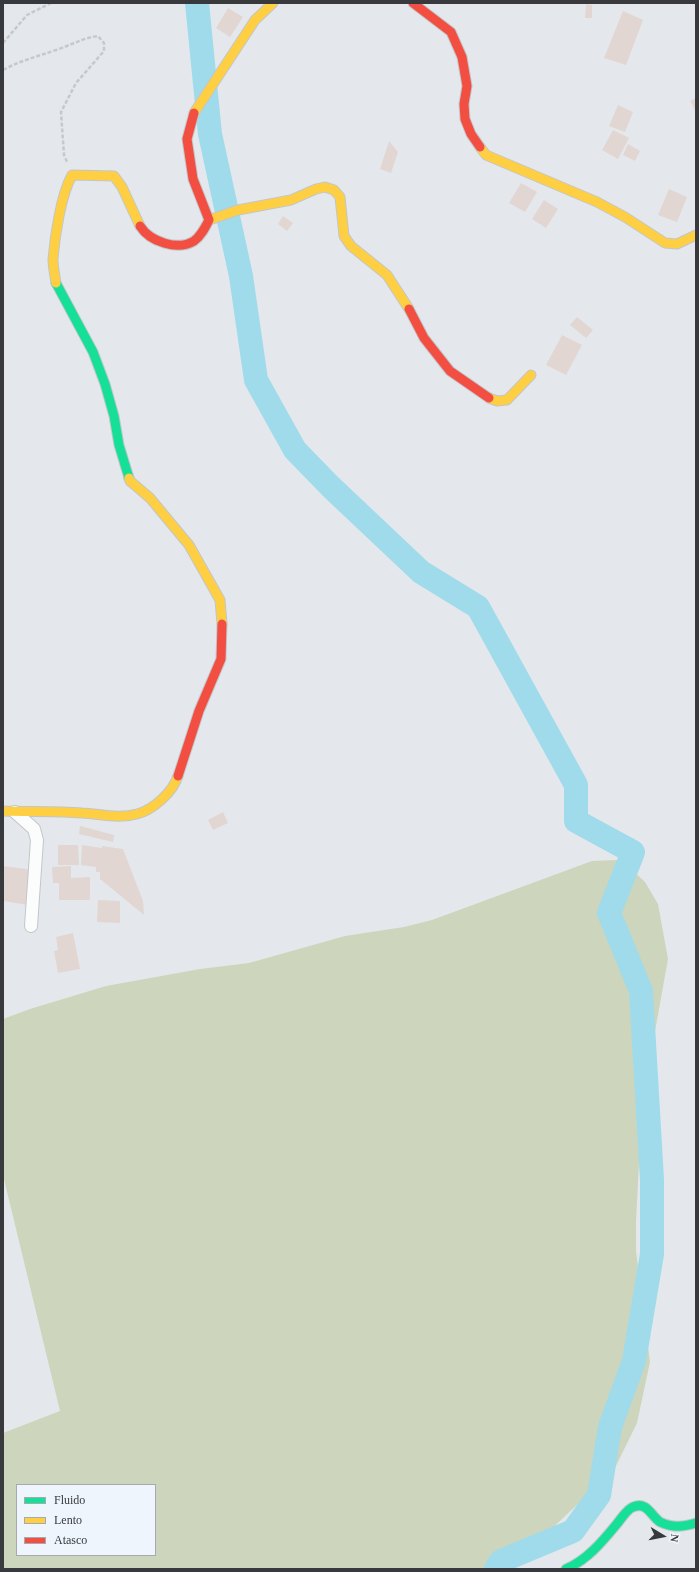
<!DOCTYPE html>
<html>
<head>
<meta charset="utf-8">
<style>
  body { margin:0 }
  #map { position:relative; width:699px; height:1572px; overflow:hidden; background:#e4e8ec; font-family:Georgia,serif }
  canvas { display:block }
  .frame { position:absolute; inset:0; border:4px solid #37393d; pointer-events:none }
  .legend { position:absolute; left:16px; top:1484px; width:140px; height:72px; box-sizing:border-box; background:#eef5fd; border:1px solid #a5aab0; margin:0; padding:5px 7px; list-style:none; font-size:12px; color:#37393d }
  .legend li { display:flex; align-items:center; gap:8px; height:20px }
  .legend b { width:20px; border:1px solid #a5aab0 }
  .north { position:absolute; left:643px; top:1516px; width:40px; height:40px; -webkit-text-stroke:3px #eef5fd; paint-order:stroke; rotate:100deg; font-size:11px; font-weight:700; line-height:16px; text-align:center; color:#37393d }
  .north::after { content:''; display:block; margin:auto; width:14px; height:18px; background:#37393d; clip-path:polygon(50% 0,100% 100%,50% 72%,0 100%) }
</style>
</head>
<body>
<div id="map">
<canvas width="699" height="1572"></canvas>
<div class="frame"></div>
<ul class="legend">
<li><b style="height:5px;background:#16e098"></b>Fluido</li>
<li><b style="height:5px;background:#ffcf43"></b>Lento</li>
<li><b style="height:5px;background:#f24e42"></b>Atasco</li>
</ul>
<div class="north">N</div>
</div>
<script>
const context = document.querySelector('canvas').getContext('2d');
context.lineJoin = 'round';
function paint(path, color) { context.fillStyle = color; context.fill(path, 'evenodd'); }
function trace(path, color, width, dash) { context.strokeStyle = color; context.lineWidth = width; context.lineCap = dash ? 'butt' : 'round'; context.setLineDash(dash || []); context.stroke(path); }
paint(new Path2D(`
  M616,860L627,865L645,882L658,904L668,959L642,1104L636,1222V1251L650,1362L637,1423L614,1470L509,1569H3V1433L60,1411L3,1175V1019L30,1009L106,986L200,969L249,963L345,936L404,927L432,920L592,861ZM17,1485H155V1555H17Z`), '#cdd6bc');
trace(new Path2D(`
  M197,3L210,134L241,276L256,380L295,450L331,487L421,572L478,607L576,785V821L633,852L609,913L641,991L652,1180V1254L634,1361L610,1427L599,1495L573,1531L501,1561L496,1569`), '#9fdbea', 24);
paint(new Path2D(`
  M586,4L592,5V18H585Z
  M228,8L243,17L230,37L216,28Z
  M623,11L643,20L626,65L604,58Z
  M696,98V112L690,101Z
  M618,105L633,112L625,132L609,126Z
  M613,130L629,138L618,159L602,150Z
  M389,141L398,152L391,173L380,169Z
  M628,144L640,151L635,161L623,155Z
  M521,183L537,192L525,212L509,203Z
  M669,189L687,197L677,222L658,215Z
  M544,200L558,209L546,228L532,219Z
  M283,216L293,223L287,231L278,224Z
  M577,317L593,330L586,338L570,325Z
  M562,335L582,345L566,375L546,365Z
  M223,812L228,823L213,830L208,820Z
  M80,826L114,835L113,842L79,834Z
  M58,845H78L79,865H58Z
  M82,845L102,848V846L123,849L143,901L144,915L100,879V872H96V867L81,865Z
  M3,866L33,870L28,905L3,901Z
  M71,866V878L90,877V900H59V883H53L52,867Z
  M98,900L120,901V923L97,922Z
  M73,933L80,969L58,973L54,951L58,950L56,937Z`), '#e1d6d2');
const street = new Path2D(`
  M15,812L34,829L37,840L31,926`);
const fast = new Path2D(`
  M56,283L93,352L105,384L114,416L119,445L129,478
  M566,1569C587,1560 602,1542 616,1525C621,1519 627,1509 633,1507C647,1501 651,1516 660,1522C673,1528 683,1527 696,1523`);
const slow = new Path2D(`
  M194,113L255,20L273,3
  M480,147L486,155L597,202L625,217L665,243L677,244L696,235
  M209,220L238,210L291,200L316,189L325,187L334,190L340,197L344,236L351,246L387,275L409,309
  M56,283C55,276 53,267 53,259C55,235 61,195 72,175L114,176L122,187L140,226
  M489,398L497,401L507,400L531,375
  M129,478L130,481L150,498L189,545L220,600L222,624
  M3,811C29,812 56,811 82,813C101,814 119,819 137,814C153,810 173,792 178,776`);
const jam = new Path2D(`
  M413,3L451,32L462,57L467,86L464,104L465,119L471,134L480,147
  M140,226C150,242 178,251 194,241C201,236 205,228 209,220L193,179L187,139L194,113
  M409,309L424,338L450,371L489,398
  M178,776L199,711L221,659L222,624`);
trace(street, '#c3c6c9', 14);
trace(fast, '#c3c6c9', 11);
trace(slow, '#c3c6c9', 11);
trace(jam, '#c3c6c9', 11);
trace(new Path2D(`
  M3,43L27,15L51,3
  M3,70C22,60 36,57 56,50C71,45 83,38 98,36L104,43V51L76,83L61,112L64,155L67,162`), '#c7c8ca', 2.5, [4, 2]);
trace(street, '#fbfcfc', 12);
trace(fast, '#16e098', 9);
trace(slow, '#ffcf43', 9);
trace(jam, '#f24e42', 9);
</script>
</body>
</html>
